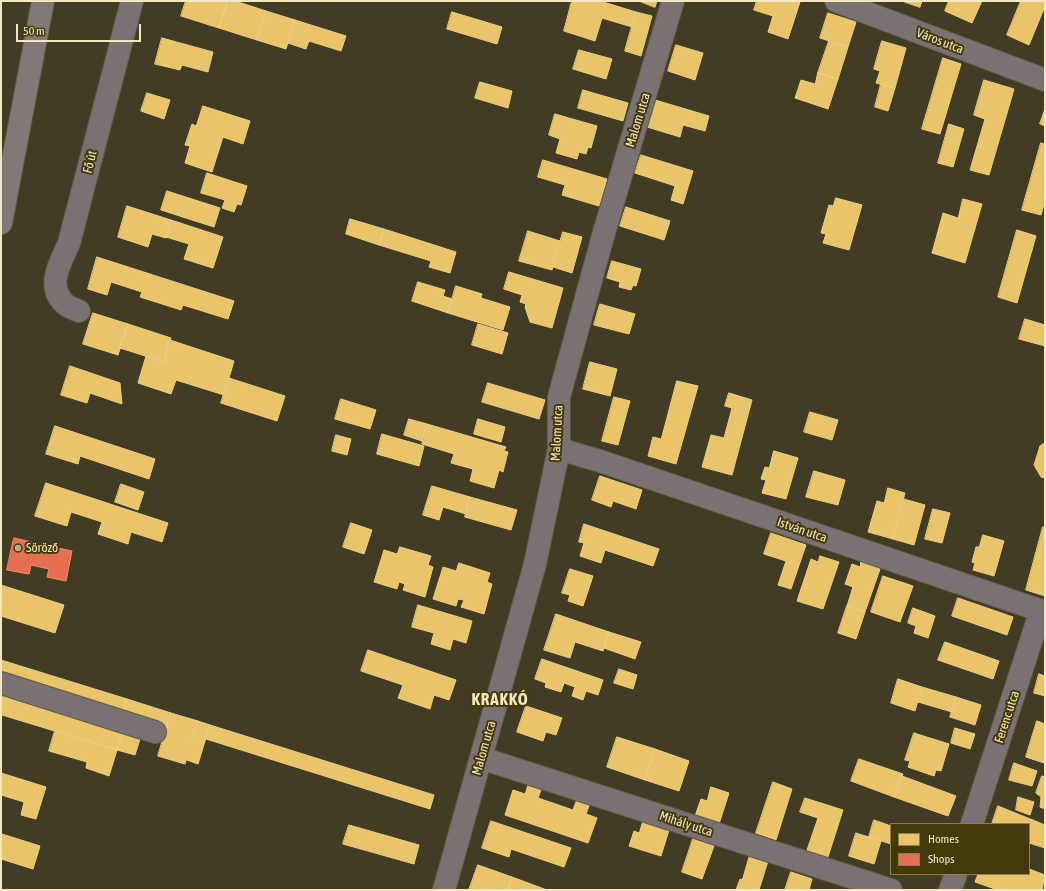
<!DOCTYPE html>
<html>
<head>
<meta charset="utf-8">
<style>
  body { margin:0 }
  #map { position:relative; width:1046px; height:891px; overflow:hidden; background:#433c24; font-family:"Asap Condensed",sans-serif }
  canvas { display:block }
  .frame { position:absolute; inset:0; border:2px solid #f3e8c0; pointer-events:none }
  .legend { position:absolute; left:890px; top:823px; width:140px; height:52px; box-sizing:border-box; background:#45390b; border:1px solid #8b7f53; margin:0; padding:5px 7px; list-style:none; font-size:12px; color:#f3e8c0 }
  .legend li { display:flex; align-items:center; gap:8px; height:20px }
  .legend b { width:20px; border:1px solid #8b7f53 }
  .scale { position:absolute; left:16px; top:24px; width:125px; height:18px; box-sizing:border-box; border:2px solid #f3e8c0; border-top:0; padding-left:5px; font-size:12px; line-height:14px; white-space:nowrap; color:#f3e8c0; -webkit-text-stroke:3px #45390b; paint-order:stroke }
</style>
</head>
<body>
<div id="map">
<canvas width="1046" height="891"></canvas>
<div class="frame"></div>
<ul class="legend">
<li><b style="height:11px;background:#e9c46a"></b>Homes</li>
<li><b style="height:11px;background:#e76f51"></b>Shops</li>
</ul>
<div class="scale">50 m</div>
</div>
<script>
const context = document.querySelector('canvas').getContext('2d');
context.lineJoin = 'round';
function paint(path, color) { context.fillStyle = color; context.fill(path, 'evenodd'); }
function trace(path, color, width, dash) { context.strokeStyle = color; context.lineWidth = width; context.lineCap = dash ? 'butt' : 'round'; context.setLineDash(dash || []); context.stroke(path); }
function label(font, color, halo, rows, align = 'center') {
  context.font = font + ' "Asap Condensed",sans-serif'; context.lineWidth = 4; context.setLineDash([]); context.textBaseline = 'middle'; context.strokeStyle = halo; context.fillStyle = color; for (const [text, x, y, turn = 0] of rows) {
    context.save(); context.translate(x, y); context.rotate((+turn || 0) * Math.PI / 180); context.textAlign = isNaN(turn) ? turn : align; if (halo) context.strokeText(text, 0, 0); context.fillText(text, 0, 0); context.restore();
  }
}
const homes = new Path2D(`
  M186,1H228L219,28L181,16Z
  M228,1H235L266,11L257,40L219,28Z
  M572,1H600L636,12L632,27L602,18L595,41L564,31Z
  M639,1H657L655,7Z
  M757,1L800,2L788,39L768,32L773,16L754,10Z
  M902,1H922L920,7Z
  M949,1H982L972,23L945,11Z
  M1021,1H1045V6L1029,45L1007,35Z
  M266,11L295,20L286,49L257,40Z
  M452,12L502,27L497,44L447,29Z
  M636,12L652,16L641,56L625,51Z
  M828,13L856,22L848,47L820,38Z
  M295,20L346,36L341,51L309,41L306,49L288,43Z
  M162,38L213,52L208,72L182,65L180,70L155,64Z
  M829,41L848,47L838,79L818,73Z
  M882,41L906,48L895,88L876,83L880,71L874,69Z
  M676,45L703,53L695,80L668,71Z
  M579,50L612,59L606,79L573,69Z
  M943,58L961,64L940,134L922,129Z
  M818,73L838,79L828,109L795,98L801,80L815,84Z
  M984,80L1014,89L989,175L970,170L985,119L974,115Z
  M480,82L512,91L508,108L475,98Z
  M881,84L895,88L888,111L875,107Z
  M583,90L628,103L623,121L578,108Z
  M147,93L170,100L164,119L141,111Z
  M655,100L709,116L705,131L683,125L680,137L647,127Z
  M203,106L250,121L243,144L223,137L212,172L185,163L190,146L185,145L192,124L196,126Z
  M1045,109V126L1040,124Z
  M555,114L597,126L591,148L588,147L586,154L579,152L577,159L556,153L560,139L549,135Z
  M949,124L964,129L953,167L938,163Z
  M1041,143L1045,144V200L1041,215L1022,210Z
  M641,155L693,171L683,204L671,200L675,186L635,173Z
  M543,160L607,179L599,206L562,195L565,185L538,177Z
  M207,173L247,186L241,205L237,204L234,212L222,208L225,200L201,193Z
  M167,191L220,208L214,227L161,210Z
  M836,198L862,205L849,250L823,243L826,234L821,233L829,205L833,206Z
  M963,199L982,204L965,263L932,253L943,213L958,218Z
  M127,206L171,220L166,238L152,234L148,247L118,237Z
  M626,207L670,221L664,240L620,226Z
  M350,219L384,229L379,245L346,234Z
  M171,220L223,237L213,268L184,259L189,244L166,237Z
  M384,229L456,252L450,273L429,267L431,261L379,245Z
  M1017,230L1036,236L1017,303L998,297Z
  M528,231L560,241L552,270L519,261Z
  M563,232L582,237L572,273L553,267Z
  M97,257L234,301L228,319L183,305L181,310L140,297L142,292L111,282L107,295L88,289Z
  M612,261L641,269L636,286L633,285L631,290L619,287L620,282L607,278Z
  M509,272L563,288L552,328L530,322L525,307L526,304L520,302L522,295L504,289Z
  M418,282L445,290L443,296L452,299L448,313L412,301Z
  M456,286L482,294L481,298L510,307L503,330L448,313Z
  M600,304L635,314L629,334L594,325Z
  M93,313L128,324L118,355L83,344Z
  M1025,319L1045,325V346L1019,339Z
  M128,324L171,338L164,362L120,348Z
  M478,324L508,333L502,354L472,345Z
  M170,340L234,361L224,395L176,380L171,394L138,383L146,356L164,362Z
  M590,362L617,369L610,396L583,389Z
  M70,366L120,383L122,404L90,393L87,403L61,395Z
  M229,378L285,396L277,421L221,403Z
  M677,381L698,386L676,464L648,456L653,437L661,439Z
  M488,383L545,400L539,419L482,402Z
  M729,393L752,400L732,475L702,467L711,435L724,438L732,408L725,406Z
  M614,397L630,401L618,445L602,441Z
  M341,399L376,410L370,429L335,419Z
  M810,412L838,420L832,440L804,432Z
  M409,419L427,424L422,441L404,435Z
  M478,419L505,427L501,442L474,434Z
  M427,424L506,447L504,451L508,452L503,472L499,470L494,488L470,481L473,469L451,463L454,454L422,444Z
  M55,426L155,459L149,479L80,456L78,464L46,454Z
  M382,434L424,446L419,466L377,454Z
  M336,435L351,439L347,455L332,451Z
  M1045,443V478L1041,477L1034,465L1040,446Z
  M774,451L798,458L786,499L762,493L766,480L761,479L765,467L769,468Z
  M814,471L845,480L838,505L806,497Z
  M600,476L642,490L636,509L613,501L611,507L592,500Z
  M46,483L168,523L162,542L131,532L128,544L98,534L102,522L71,512L67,526L35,516Z
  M121,484L144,492L138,510L115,502Z
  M432,486L470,497L466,514L443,507L439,520L423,515Z
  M888,488L905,493L893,539L868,532L877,501L884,503Z
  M470,497L517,510L511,530L465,517Z
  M904,499L925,505L914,545L893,539Z
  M933,509L950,513L942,543L925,539Z
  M351,523L372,530L364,554L343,547Z
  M584,524L659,549L653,566L605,550L601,563L580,556L584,543L579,542Z
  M1043,527H1045V596L1026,590Z
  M771,533L806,545L791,589L778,585L786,561L764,554Z
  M983,535L1004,541L994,576L973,570L975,563L972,562L976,547H979Z
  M400,547L431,556L428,565L433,567L425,597L403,590L405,584L399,582L397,589L374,582L384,550L397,554Z
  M820,556L839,562L823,609L797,601L811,559L818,562Z
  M861,562L880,569L865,612L847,606L853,587L845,584L852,564L860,567Z
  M459,563L490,573L487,582L492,584L484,614L461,607L464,600L458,599L456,606L433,599L443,567L456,571Z
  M570,569L593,576L583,606L568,601L570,595L562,593Z
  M883,576L913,586L900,622L871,612Z
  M1,585L64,605L55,633L1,616Z
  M958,598L1013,617L1007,635L952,616Z
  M418,605L472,621L466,643L453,639L450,650L431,644L434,633L412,627Z
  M847,606L865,612L856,639L838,633Z
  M913,608L935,616L928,638L914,633L916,626L908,623Z
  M556,614L609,632L603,651L575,642L570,658L544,650Z
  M609,632L641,642L635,659L604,648Z
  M945,642L999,661L993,679L938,660Z
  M368,650L456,680L449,700L434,695L430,709L398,698L403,685L361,671Z
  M542,659L603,680L598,695L586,691L583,700L572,696L575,687L564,683L561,692L545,687L546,683L535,679Z
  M1,660L127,699L123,715L1,677Z
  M619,669L637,675L633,689L614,683Z
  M1039,674L1045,676V696L1034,693Z
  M898,679L922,687L915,711L891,703Z
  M922,687L956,697L952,712L918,702Z
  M1,690L9,692L3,711H1Z
  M956,697L981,705L975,725L950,717Z
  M7,698L122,733L117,750L2,715Z
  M127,699L171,713L166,729L123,715Z
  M526,706L562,718L556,735L546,732L543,741L517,732Z
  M171,713L198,721L185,764L158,756Z
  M198,721L210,725L198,764L187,760Z
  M1037,721L1045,724V760L1044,763L1026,757Z
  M210,725L434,795L430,809L206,739Z
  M955,728L975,734L970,749L951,743Z
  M55,731L117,750L109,776L86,768L87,762L49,751Z
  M122,733L140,739L135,755L117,750Z
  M914,733L949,744L941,771L936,770L934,776L908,767L910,761L905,760Z
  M617,737L655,749L645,780L607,767Z
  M655,749L689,761L679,791L645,780Z
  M859,759L903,774L894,797L851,781Z
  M1014,763L1037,771L1032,786L1009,780Z
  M1,773L46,787L36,819L21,815L24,802L1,795Z
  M902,776L956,796L948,816L894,797Z
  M1042,776L1045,777V809L1040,807L1041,797L1036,793Z
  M529,782L542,787L538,798L573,810L577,799L590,803L586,814L597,818L588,843L505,815L513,790L525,794Z
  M773,782L792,789L776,840L756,833Z
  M711,787L729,793L719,824L695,816L701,799L707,801Z
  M1018,797L1034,802L1030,815L1016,810Z
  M805,798L843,810L827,860L806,853L818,818L800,812Z
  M998,806L1045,825V848L1029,843V824H992Z
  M874,820L891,826V844L869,837Z
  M491,821L571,848L564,867L511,849L509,857L482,848Z
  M643,822L669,830L661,856L629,846L634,831L639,833Z
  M349,825L419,845L414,864L343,844Z
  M856,833L881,841L874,864L849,856Z
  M2,834L40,846L33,869L1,859Z
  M693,839L714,846L702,879L682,872Z
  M750,855L768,861L759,890H736L740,879L742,880Z
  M478,865L512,877L508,890H469Z
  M1029,869L1045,875L1042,890H998L975,882L978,874H1029Z
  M791,872L812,879L809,890H785Z
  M512,877L547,890H508Z`);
paint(homes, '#e9c46a');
trace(homes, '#eccf84', 1);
const shops = new Path2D(`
  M14,538L72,551L66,581L47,577L49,569L31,565L29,574L7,570Z`);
paint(shops, '#e76f51');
trace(shops, '#eb9372', 1);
const minor = new Path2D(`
  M836,1L1045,80
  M79,311C74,309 68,307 65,304C45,286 61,262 69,243L132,1
  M559,449L600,461L1045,612
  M1,683L155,732
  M481,758L891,890
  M972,824L1041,610
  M444,890L535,564L559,449V397L603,236L673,1
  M950,890L956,874`);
const major = new Path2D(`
  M1,223L43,1`);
trace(minor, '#605943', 24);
trace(major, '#605943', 24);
trace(minor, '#797172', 22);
trace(major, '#827877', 22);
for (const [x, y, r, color] of [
  [18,548,4,"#b5ac89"]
]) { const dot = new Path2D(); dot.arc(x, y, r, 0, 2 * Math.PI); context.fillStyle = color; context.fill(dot); trace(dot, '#45390b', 1.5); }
label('13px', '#f3e8c0', '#45390b', [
  ["Város utca",940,41,21],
  ["Malom utca",638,120,-73],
  ["Fő út",90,162,-76],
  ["Malom utca",557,433,-87],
  ["István utca",802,530,19],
  ["Ferenc utca",1007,717,-72],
  ["Malom utca",484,748,-74],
  ["Mihály utca",686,824,18]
]);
label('13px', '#f3e8c0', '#45390b', [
  ["Söröző",26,548]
], 'left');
context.letterSpacing = '1px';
label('bold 17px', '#f3e8c0', '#45390b', [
  ["KRAKKÓ",500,700]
]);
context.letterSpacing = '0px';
</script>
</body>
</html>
